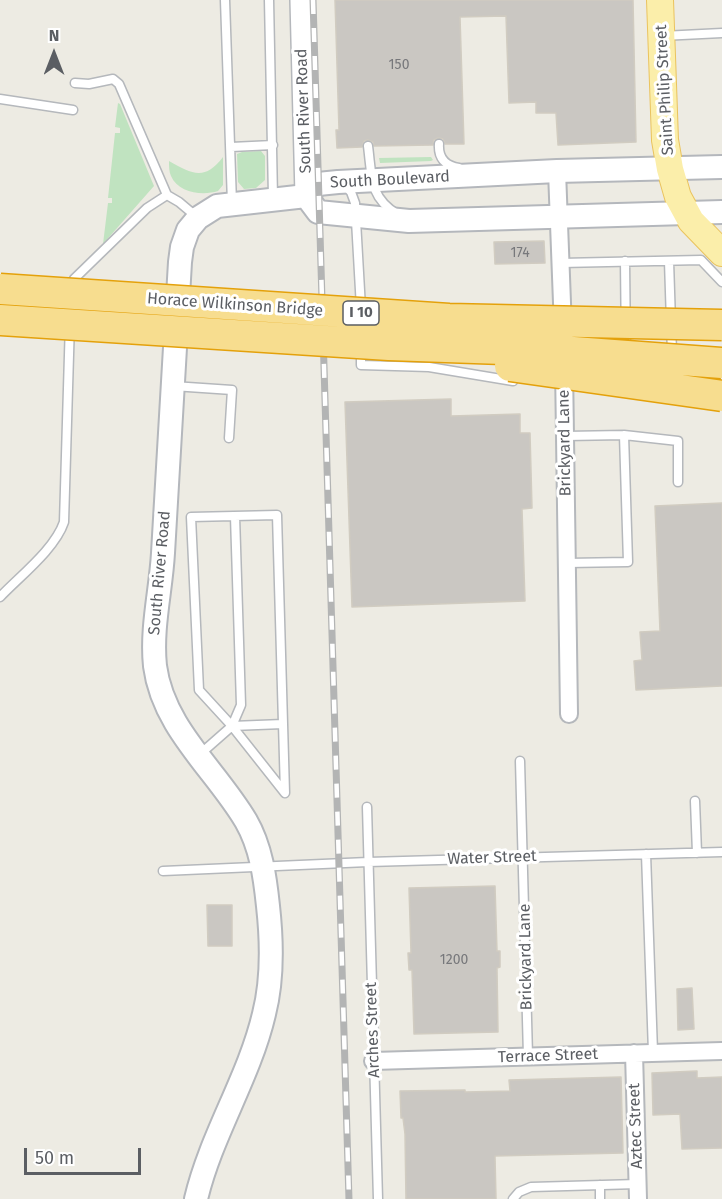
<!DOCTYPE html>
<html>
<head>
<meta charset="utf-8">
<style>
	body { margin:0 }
	#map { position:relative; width:722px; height:1199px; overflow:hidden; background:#edebe3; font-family:"Fira Sans",sans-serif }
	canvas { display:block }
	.north { position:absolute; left:24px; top:24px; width:60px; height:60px; -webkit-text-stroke:4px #fff; paint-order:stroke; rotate:0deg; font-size:16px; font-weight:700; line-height:24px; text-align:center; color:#5b5e63 }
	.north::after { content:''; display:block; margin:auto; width:21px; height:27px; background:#5b5e63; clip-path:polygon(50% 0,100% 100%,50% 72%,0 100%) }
	.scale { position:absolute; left:24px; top:1148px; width:117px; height:27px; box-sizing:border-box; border:3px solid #5b5e63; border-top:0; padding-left:8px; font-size:18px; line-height:21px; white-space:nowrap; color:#5b5e63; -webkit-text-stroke:4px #fff; paint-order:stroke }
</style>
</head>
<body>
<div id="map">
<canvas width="722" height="1199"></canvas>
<div class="north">N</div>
<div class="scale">50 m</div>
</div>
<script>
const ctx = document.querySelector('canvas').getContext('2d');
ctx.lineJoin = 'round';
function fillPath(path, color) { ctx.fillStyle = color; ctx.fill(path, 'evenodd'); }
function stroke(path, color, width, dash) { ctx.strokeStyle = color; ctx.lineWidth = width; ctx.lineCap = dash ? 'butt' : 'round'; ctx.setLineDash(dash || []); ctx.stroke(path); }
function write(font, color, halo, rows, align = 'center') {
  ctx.font = font + ' "Fira Sans",sans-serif'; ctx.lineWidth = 6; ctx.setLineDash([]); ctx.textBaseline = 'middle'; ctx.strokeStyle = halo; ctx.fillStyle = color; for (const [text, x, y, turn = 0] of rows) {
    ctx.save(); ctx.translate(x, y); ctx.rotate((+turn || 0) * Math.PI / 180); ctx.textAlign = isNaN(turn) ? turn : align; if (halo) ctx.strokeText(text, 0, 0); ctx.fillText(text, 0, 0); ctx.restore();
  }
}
fillPath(new Path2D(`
	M118,103L120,104L154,186L103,244L108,203H112V198H108L115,133H120V128L115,127Z
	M261,151L265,156V180L256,188L244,189L238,182L237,154L242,152Z
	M223,157V185L218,191C203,196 178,193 171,176C169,172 169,166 169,161C192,174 205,181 223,157Z
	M431,157L433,160L431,161L380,163L379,158Z`), '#c0e3c0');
const building = new Path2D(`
	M335,0H633L636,142L558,145L556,113H536V102L509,103L506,16L460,17L464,144H445L443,139L438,138L434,140L433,145L374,146L373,142L368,140L364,141L362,147L337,148L336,130H339Z
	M544,241L545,263L495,264L494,242Z
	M451,399V416L520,414V433H530L532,508L522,509L525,601L352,607L345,402Z
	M722,503V686L636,690L634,661L642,660L640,632L660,631L655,506Z
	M495,886L497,951H500V967L497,968L498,1032L414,1034L412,970H409L408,953H411L409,888Z
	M207,905H232V946H208Z
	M692,988L694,1029L678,1030L677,989Z
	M697,1071V1078L722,1077V1148L682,1149L680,1114L653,1115L652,1073Z
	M621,1077L623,1153L495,1156L496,1199H406L405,1134L403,1118H401L400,1091L465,1090V1092L510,1091L509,1080Z`);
fillPath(building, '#cac7c2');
stroke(building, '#d1ccc1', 1.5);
const service = new Path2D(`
	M225,0L232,203
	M269,0L273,197
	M662,36L722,33
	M75,83L89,84L113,79L119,84L167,195L179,202L198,218
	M0,99L73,110
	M439,144C438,158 445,166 459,168
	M368,146C372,176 369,197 397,214
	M231,147L273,145
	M344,184L351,192L355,203L361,308
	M625,261L626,351
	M669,261L672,353
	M561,263L701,260L722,282
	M361,348V365L429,367L513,381
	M173,386L232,390L229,438
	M624,435L678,441V482
	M566,436L624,435L628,562L567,563
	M0,597C20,576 55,549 64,522L71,288L74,279L147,208L167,195
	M232,726L241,705L235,516
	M199,755L232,726L285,793L277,515L191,517L199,690L232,726L283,724
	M520,761L528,1056
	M695,801L697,853
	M367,807L378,1199
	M646,854L653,1052
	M163,871L368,862L722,852
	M600,1185V1199
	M513,1199L519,1192L531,1187L638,1184`);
const minor = new Path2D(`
	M557,171L563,329
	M564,367L569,714
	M634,1053L638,1199
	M373,1061L722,1051`);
const tertiary = new Path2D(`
	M301,0L306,196`);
const secondary = new Path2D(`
	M306,196L318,212L409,221L722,212
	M306,196L318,184L338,182L557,171L722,167
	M196,1199C211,1135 249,1078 264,1014C273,979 272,942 268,906C265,877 261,847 246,821C216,770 163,728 155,666C151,628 161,590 163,553C169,456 175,359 180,262L182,247L188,230L198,218L217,206L306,196`);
const primary = new Path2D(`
	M660,0L665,140L670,169L678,197L691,221L722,253`);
stroke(service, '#b5b8bc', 11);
stroke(minor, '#b5b8bc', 20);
stroke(tertiary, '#b5b8bc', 24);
stroke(secondary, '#b4b7bc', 26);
stroke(primary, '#eac35e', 28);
stroke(service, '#fff', 8);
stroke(minor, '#fff', 16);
stroke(tertiary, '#fff', 21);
stroke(secondary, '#fff', 22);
stroke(primary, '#fbeeaa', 26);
const rail = new Path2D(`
	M313,0L349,1199`);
stroke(rail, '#b3b4b4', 7);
stroke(rail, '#fff', 4.5, [14]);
const motorwayBridge = new Path2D(`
	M0,289L449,319L722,325
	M0,320L389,345L560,351L722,363
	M510,366L722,396`);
stroke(motorwayBridge, '#e4a10b', 33, []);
stroke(motorwayBridge, '#f7dd8f', 30);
write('14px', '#77787b', null, [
	["150",399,65],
	["174",520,253],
	["1200",454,960]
]);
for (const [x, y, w] of [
	[361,313,36]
]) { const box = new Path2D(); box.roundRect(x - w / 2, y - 12, w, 24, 4.5); ctx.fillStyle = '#fff'; ctx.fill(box); stroke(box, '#5b5e63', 1.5); }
write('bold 15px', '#5b5e63', null, [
	["I 10",361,313]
]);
write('16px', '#5b5e63', '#fff', [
	["Saint Philip Street",665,90,-93],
	["South River Road",304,111,-92],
	["South Boulevard",390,180,-3],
	["Horace Wilkinson Bridge",235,305,4],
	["Brickyard Lane",565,443,-91],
	["South River Road",160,573,-85],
	["Water Street",492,858,-2],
	["Brickyard Lane",526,957,-91],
	["Arches Street",373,1030,-92],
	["Terrace Street",548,1056,-2],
	["Aztec Street",636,1126,-92]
]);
</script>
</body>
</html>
